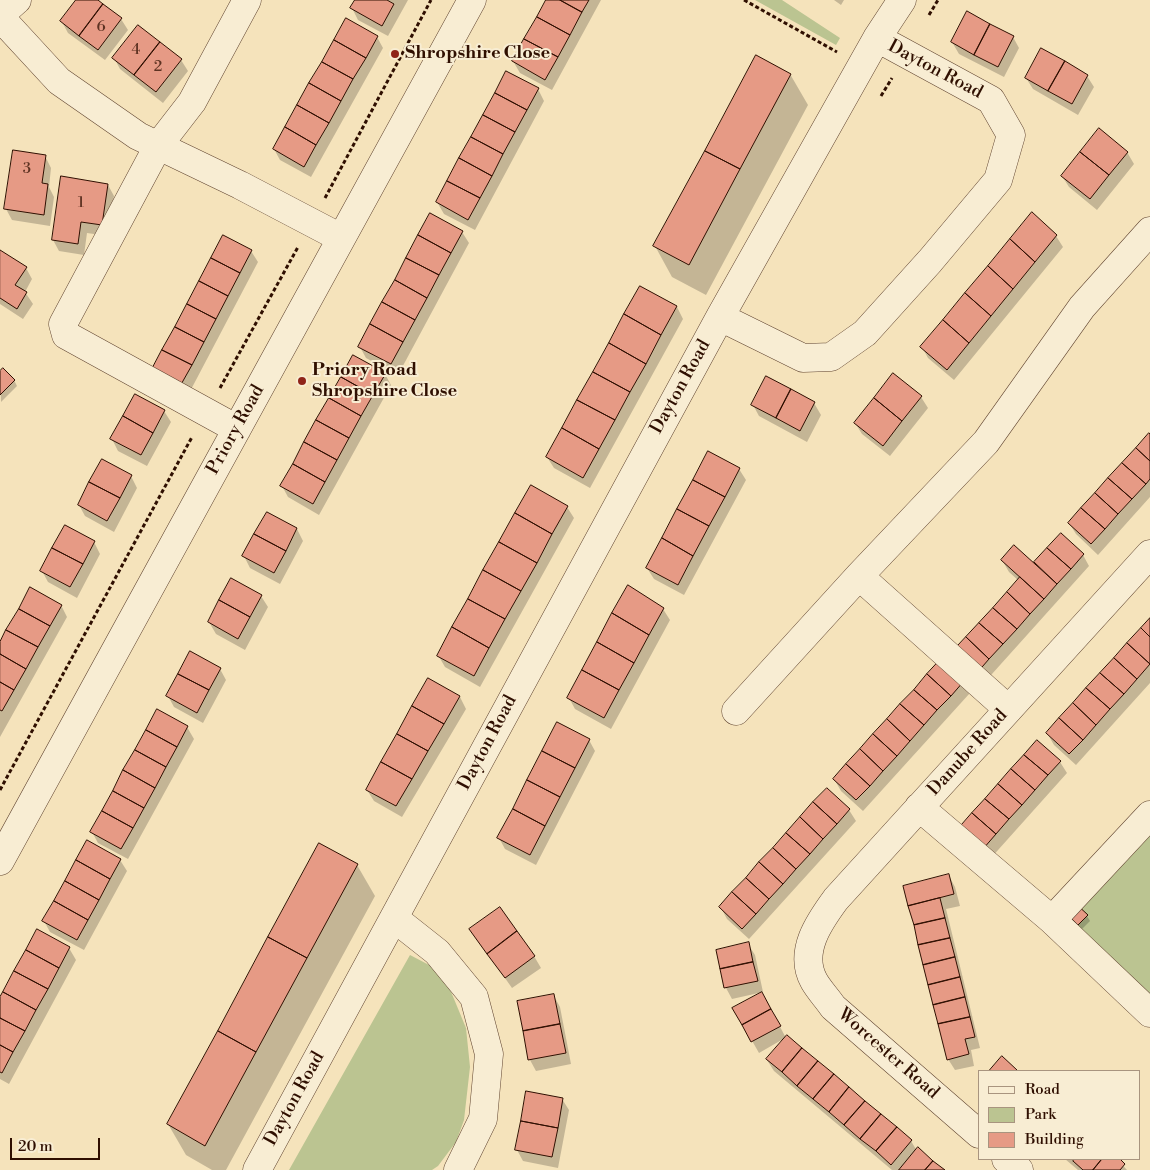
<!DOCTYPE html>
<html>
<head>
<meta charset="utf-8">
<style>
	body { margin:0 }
	#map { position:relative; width:1150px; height:1170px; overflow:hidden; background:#f5e3bb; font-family:"Libre Bodoni",serif }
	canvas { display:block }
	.legend { position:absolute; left:978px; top:1070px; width:162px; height:90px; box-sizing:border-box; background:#f8edd3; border:1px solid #a8947f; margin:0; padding:6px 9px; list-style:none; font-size:15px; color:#2f0f01 }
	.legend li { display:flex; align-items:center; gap:10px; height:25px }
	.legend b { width:25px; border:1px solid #a8947f }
	.scale { position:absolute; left:10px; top:1138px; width:90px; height:22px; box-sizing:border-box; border:2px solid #2f0f01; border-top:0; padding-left:6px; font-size:15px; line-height:18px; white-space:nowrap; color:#2f0f01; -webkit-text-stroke:4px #f8edd3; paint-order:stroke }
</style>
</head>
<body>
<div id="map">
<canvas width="1150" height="1170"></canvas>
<ul class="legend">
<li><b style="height:6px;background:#f8edd3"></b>Road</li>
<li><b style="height:14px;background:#bbc491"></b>Park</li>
<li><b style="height:14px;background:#e69a85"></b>Building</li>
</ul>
<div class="scale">20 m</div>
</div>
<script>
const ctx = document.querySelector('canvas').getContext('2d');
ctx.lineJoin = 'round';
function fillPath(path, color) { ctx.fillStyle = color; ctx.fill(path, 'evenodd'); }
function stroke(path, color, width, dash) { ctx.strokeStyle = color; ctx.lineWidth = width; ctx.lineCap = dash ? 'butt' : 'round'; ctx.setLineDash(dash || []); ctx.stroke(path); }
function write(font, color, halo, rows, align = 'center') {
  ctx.font = font + ' "Libre Bodoni",serif'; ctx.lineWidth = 4; ctx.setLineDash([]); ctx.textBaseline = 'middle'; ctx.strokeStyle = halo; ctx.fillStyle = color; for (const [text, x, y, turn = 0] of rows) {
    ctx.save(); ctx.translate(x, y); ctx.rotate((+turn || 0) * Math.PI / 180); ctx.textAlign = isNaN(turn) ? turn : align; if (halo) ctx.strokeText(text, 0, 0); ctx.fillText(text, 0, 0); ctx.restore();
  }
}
fillPath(new Path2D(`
	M755,0H782L840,38L836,45Z
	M1150,830V995L1069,919Z
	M410,955L431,966L447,982L466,1028L470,1067L464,1120L456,1142L438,1166L432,1170H289Z`), '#bbc491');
fillPath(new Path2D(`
	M78,0H96L121,19L128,30L105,60L68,33L62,22Z
	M356,0H408L388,36L358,20L352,8Z
	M547,0H601L552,90L520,73L513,61Z
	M834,0H844L841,5Z
	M377,37L383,48L311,177L280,160L274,149Z
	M1013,37L1019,48L1004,77L959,54L952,42Z
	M114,58L181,60L188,71L163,103L120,69Z
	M790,74L808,105L706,295L672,277L655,246Z
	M1087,76L1094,87L1078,115L1033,89L1026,78Z
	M538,89L544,101L475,230L444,214L437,202Z
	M1127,152L1134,164L1097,210L1069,187L1062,176Z
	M45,156L51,168L49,187L54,197L50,226L12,220L6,209Z
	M108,185L114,196L108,236L87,233L84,255L59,251L53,240Z
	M1032,214L1056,236L1063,247L954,380L928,358L922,347Z
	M462,232L469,243L398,375L366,358L360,347Z
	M251,251L258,262L186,399L158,384Z
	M0,252L26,268L32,279L25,292L33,304L23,319L0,304Z
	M640,288L677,307L683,319L590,488L554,468L547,457Z
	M0,373L14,380L17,386L1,402Z
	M385,374L391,385L319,515L288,497L282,486Z
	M893,375L921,397L928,408L890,456L862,434L855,423Z
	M767,378L814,403L821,415L807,442L759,416L753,405Z
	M164,411L171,422L147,466L118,451L112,439Z
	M1150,434V497L1098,555L1076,534L1069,523Z
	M739,469L746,480L684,595L654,579L647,568Z
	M131,476L137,488L114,532L85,516L79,505Z
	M567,507L574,518L480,687L445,667L438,655Z
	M267,513L297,529L303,541L280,584L250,568L244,556Z
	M1061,534L1083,555L1089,566L983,684L960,664L1019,581L1009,572L1002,560L1034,564Z
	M94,542L100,554L77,598L48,582L42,571Z
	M261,596L268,607L245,650L216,634L209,622Z
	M61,605L67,617L0,737V644Z
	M663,609L670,620L611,729L575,709L569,698Z
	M1150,620V683L1076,765L1054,745L1047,733Z
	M220,669L226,680L203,723L174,707L168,696Z
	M428,680L460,697L466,709L402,817L374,801L367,790Z
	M963,681L970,693L863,811L841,791L834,779Z
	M187,727L194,739L128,859L98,843L92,832Z
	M589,740L595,751L536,865L505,849L499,838Z
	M1060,762L1067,773L990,859L967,839Z
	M849,810L856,821L749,939L727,919L721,908Z
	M87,842L120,860L127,871L84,950L50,932L44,921Z
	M357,865L375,896L226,1170H212L186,1155L168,1124Z
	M949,876L955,887L960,906L946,909L980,1048L971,1050L974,1066L955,1070L948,1059L905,887Z
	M1087,916L1090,921L1082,929L1070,918Z
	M37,931L69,948L76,960L9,1084L0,1079V1000Z
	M478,940L534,956L541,968L512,988Z
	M748,944L755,955L763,992L732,999L726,988Z
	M762,993L786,1038L787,1037L911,1141L917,1151L943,1170H892L774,1071L767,1060L785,1038L759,1053L734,1009Z
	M554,996L560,1007L571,1064L536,1071L530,1060L518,1002Z
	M562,1099L569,1110L558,1168L523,1161L517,1150Z
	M1065,1159H1117L1127,1170H1078Z`), '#0003');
const building = new Path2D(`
	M76,0H98L103,4L79,36L60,21Z
	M355,0H387L394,4L382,26L350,8Z
	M546,0H560L582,12L570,35L537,17Z
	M560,0H589L582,12Z
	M103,4L122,18L98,50L79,36Z
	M967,11L990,24L974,55L951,42Z
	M537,17L570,35L558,57L524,39Z
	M346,18L378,36L366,58L334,40Z
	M990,24L1014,36L998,67L974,55Z
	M138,25L160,42L134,75L112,58Z
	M524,39L558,57L545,80L512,61Z
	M334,40L366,58L353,79L322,62Z
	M160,42L182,59L156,92L134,75Z
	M1041,48L1065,61L1048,91L1025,78Z
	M756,55L791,74L740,169L705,151Z
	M1065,61L1088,75L1072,104L1048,91Z
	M322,62L353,79L341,101L309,83Z
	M506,71L539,88L527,110L495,93Z
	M309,83L341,101L329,123L297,105Z
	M495,93L527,110L515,132L483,115Z
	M297,105L329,123L316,145L285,127Z
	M483,115L515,132L503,154L471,137Z
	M285,127L316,145L304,167L273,149Z
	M1099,128L1128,152L1109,175L1080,152Z
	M471,137L503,154L492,176L459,158Z
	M13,150L46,155L42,183L48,184L44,215L4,209Z
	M705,151L740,169L689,265L653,246Z
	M1080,152L1109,175L1090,199L1061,176Z
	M459,158L492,176L480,198L447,181Z
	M61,176L108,184L102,225L81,222L78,244L52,240Z
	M447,181L480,198L468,220L436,202Z
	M1032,212L1057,235L1035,262L1010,239Z
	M430,213L463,231L451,253L418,235Z
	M223,235L252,250L240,273L211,258Z
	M418,235L451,253L439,275L406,258Z
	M1010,239L1035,262L1013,289L988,266Z
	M0,250L27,267L15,285L27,292L17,309L0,298Z
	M211,258L240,273L228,296L199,281Z
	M406,258L439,275L427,298L395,280Z
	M988,266L1013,289L991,316L965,293Z
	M395,280L427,298L415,320L382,302Z
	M199,281L228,296L216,319L187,304Z
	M640,286L677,306L661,335L624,314Z
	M965,293L991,316L969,343L943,320Z
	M382,302L415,320L403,342L370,324Z
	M187,304L216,319L204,342L175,327Z
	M624,314L661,335L646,364L609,343Z
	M943,320L969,343L947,370L920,347Z
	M370,324L403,342L391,364L358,347Z
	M175,327L204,342L192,365L162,350Z
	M609,343L646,364L630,392L593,372Z
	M162,350L192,365L179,388L150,373Z
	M353,355L386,373L373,395L341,377Z
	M3,368L15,380L0,395V371Z
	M593,372L630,392L615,420L577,400Z
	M893,373L922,396L902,421L874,398Z
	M766,376L791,389L776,418L751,405Z
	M341,377L373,395L361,416L329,398Z
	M791,389L815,402L800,431L776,418Z
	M135,394L165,410L153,433L123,416Z
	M329,398L361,416L349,438L316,420Z
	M874,398L902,421L883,446L854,423Z
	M577,400L615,420L599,449L562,428Z
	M123,416L153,433L141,455L110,439Z
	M316,420L349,438L337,460L304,442Z
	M562,428L599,449L583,478L546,457Z
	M1149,433L1150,434V461L1136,448Z
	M304,442L337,460L325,482L293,464Z
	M1136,448L1150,461V479L1146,484L1122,463Z
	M708,451L740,468L725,497L693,480Z
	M102,459L132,475L120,498L89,482Z
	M1122,463L1146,484L1132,499L1108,478Z
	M293,464L325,482L313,504L280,486Z
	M1108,478L1132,499L1118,514L1095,493Z
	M693,480L725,497L709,526L677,509Z
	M89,482L120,498L107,521L78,505Z
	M531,485L568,506L552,534L515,513Z
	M1095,493L1118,514L1105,529L1081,508Z
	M1081,508L1105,529L1091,544L1068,523Z
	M677,509L709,526L693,556L662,538Z
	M267,512L297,528L286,551L254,534Z
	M515,513L552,534L537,563L499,542Z
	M65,525L95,541L83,564L52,548Z
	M1061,533L1084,554L1071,569L1047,548Z
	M254,534L286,551L274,573L242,556Z
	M662,538L693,556L678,585L646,568Z
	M499,542L537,563L521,591L483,570Z
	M1014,545L1057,584L1044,599L1001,560Z
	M52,548L83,564L70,587L40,571Z
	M1047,548L1071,569L1057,584L1034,562Z
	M483,570L521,591L505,619L468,599Z
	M1020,577L1044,599L1030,614L1007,592Z
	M231,578L262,595L250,617L219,600Z
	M628,585L664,608L649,635L612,613Z
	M30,587L62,605L50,626L19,609Z
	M1007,592L1030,614L1017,629L993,608Z
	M468,599L505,619L489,648L452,627Z
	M219,600L250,617L238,639L208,622Z
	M993,608L1017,629L1003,644L979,623Z
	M19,609L50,626L38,647L6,630Z
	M612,613L649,635L634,663L597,642Z
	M1150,618V637L1141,628Z
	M979,623L1003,644L989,659L966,637Z
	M452,627L489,648L474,676L437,656Z
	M1141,628L1150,637V664L1127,643Z
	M6,630L38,647L26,669L0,654V642Z
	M966,637L989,659L976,674L952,652Z
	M597,642L634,663L619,690L582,670Z
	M1127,643L1150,664L1137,679L1114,658Z
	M190,651L221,668L209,690L178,674Z
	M0,654L26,669L14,690L0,682Z
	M1114,658L1137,679L1124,694L1100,673Z
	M941,659L964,681L951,696L927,674Z
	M582,670L619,690L604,718L567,698Z
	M1100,673L1124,694L1110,709L1086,688Z
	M178,674L209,690L197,713L166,696Z
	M927,674L951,696L937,710L914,690Z
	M428,678L460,696L444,724L412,706Z
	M0,682L14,690L2,711L0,710Z
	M1086,688L1110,709L1096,725L1073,703Z
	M914,690L937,710L924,725L900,704Z
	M1073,703L1096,725L1083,740L1059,718Z
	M900,704L924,725L910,741L887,719Z
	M412,706L444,724L428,751L397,734Z
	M157,709L188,726L177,747L146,730Z
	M1059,718L1083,740L1069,754L1046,733Z
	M887,719L910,741L897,756L873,734Z
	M557,722L590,739L575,768L542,751Z
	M146,730L177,747L166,767L135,750Z
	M397,734L428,751L412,779L381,762Z
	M873,734L897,756L883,771L860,749Z
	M1037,740L1061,761L1048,775L1024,755Z
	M860,749L883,771L870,786L846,764Z
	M135,750L166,767L155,788L123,770Z
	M542,751L575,768L560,797L527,780Z
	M1024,755L1048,775L1035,790L1011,769Z
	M381,762L412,779L396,806L366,790Z
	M846,764L870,786L856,800L833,779Z
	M1011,769L1035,790L1022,805L998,784Z
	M123,770L155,788L144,808L113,791Z
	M527,780L560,797L545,826L513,809Z
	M998,784L1022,805L1009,819L985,799Z
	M827,788L850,809L837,824L813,802Z
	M113,791L144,808L133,828L102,811Z
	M985,799L1009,819L996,834L972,813Z
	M813,802L837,824L823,839L800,817Z
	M513,809L545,826L530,855L497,838Z
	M102,811L133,828L121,849L90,832Z
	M972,813L996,834L983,849L959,828Z
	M800,817L823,839L810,854L786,833Z
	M786,833L810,854L796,869L773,848Z
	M87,840L121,859L110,879L76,860Z
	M319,843L358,864L307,958L268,937Z
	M773,848L796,869L783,884L759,862Z
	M76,860L110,879L99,900L65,881Z
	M759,862L783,884L769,899L746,878Z
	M949,874L954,894L908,906L903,886Z
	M746,878L769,899L756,914L732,892Z
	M65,881L99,900L88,920L54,901Z
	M732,892L756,914L742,929L719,907Z
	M940,898L945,918L914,925L908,906Z
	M54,901L88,920L77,940L42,921Z
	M1075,903L1088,915L1078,925L1065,912Z
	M500,907L517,931L487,954L469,929Z
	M945,918L950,938L918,945L914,925Z
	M37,929L70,947L59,968L26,950Z
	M517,931L535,956L505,978L487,954Z
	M268,937L307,958L256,1052L218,1031Z
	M950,938L955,957L923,965L918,945Z
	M749,942L753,962L720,969L716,950Z
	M26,950L59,968L48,989L14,971Z
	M955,957L960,977L928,985L923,965Z
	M753,962L758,981L724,988L720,969Z
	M14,971L48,989L36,1010L3,992Z
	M960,977L965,997L933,1005L928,985Z
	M3,992L36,1010L25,1031L0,1018V997Z
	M762,992L771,1009L742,1025L732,1008Z
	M554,994L560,1024L523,1031L517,1001Z
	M965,997L970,1017L938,1024L933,1005Z
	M771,1009L781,1026L751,1042L742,1025Z
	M970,1017L975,1037L965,1039L969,1054L947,1060L938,1024Z
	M0,1018L25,1031L13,1052L0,1045Z
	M560,1024L566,1053L528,1060L523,1031Z
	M218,1031L256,1052L205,1146L167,1124Z
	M787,1035L802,1048L782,1072L766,1059Z
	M0,1045L13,1052L2,1073L0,1072Z
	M802,1048L818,1061L797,1086L782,1072Z
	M1002,1056L1017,1070L1016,1071H989Z
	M818,1061L834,1074L813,1099L797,1086Z
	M834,1074L849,1087L829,1112L813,1099Z
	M849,1087L865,1101L844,1125L829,1112Z
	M526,1091L563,1098L558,1128L521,1121Z
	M865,1101L881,1114L860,1139L844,1125Z
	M881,1114L897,1127L876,1151L860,1139Z
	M521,1121L558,1128L552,1157L515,1150Z
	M897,1127L912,1140L891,1165L876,1151Z
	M918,1147L933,1161L925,1170H899Z
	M1075,1159H1102L1093,1170H1083L1073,1161Z
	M1102,1159H1120L1125,1164L1120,1170H1093Z
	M933,1161L945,1170H925Z`);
fillPath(building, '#e69a85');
stroke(building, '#2f0f01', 1);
const minor = new Path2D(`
	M0,15L17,0
	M0,17L59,81L138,136L240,185L341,238
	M720,317L803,358L831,357L865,333L930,261L998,180L1011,135L991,100L877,38
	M237,429L66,335L63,324L158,146L192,102L247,0
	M859,576L1008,709
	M736,711L859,576L986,442L1082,307L1150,231
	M919,807L1052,920L1150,1013
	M0,861L472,0
	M394,918L437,952L474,997L489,1054L483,1119L458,1170
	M1052,920L1150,815
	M979,1134L833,1007C827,998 819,990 814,981C798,952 819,922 836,899L1150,554
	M1006,1159L1019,1170
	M257,1170L720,317L877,38L902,0`);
stroke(minor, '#604430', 29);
stroke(new Path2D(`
	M744,0L837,52
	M929,15L938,0
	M881,96L892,78
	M325,198L431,0
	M220,388L298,247
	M0,790L192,437`), '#2f0f01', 3, [4, 2.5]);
stroke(minor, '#f8edd3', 28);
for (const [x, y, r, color] of [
	[395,54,5,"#8f2418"],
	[302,381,5,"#8f2418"]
]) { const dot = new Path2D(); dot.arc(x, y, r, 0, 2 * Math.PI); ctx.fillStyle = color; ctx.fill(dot); stroke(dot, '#f8edd3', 2); }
write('15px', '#5d3222', null, [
	["6",101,27],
	["4",136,50],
	["2",158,67],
	["3",27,169],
	["1",81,203]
]);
write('bold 18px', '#2f0f01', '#f8edd3', [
	["Shropshire Close",405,54],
	["Priory Road",312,371],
	["Shropshire Close",312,392]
], 'left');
write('18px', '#2f0f01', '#f8edd3', [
	["Dayton Road",935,70,28],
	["Dayton Road",681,387,-61],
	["Priory Road",236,430,-61],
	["Dayton Road",488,743,-62],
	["Danube Road",968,753,-48],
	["Worcester Road",888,1054,41],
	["Dayton Road",295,1099,-61]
]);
</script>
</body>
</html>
